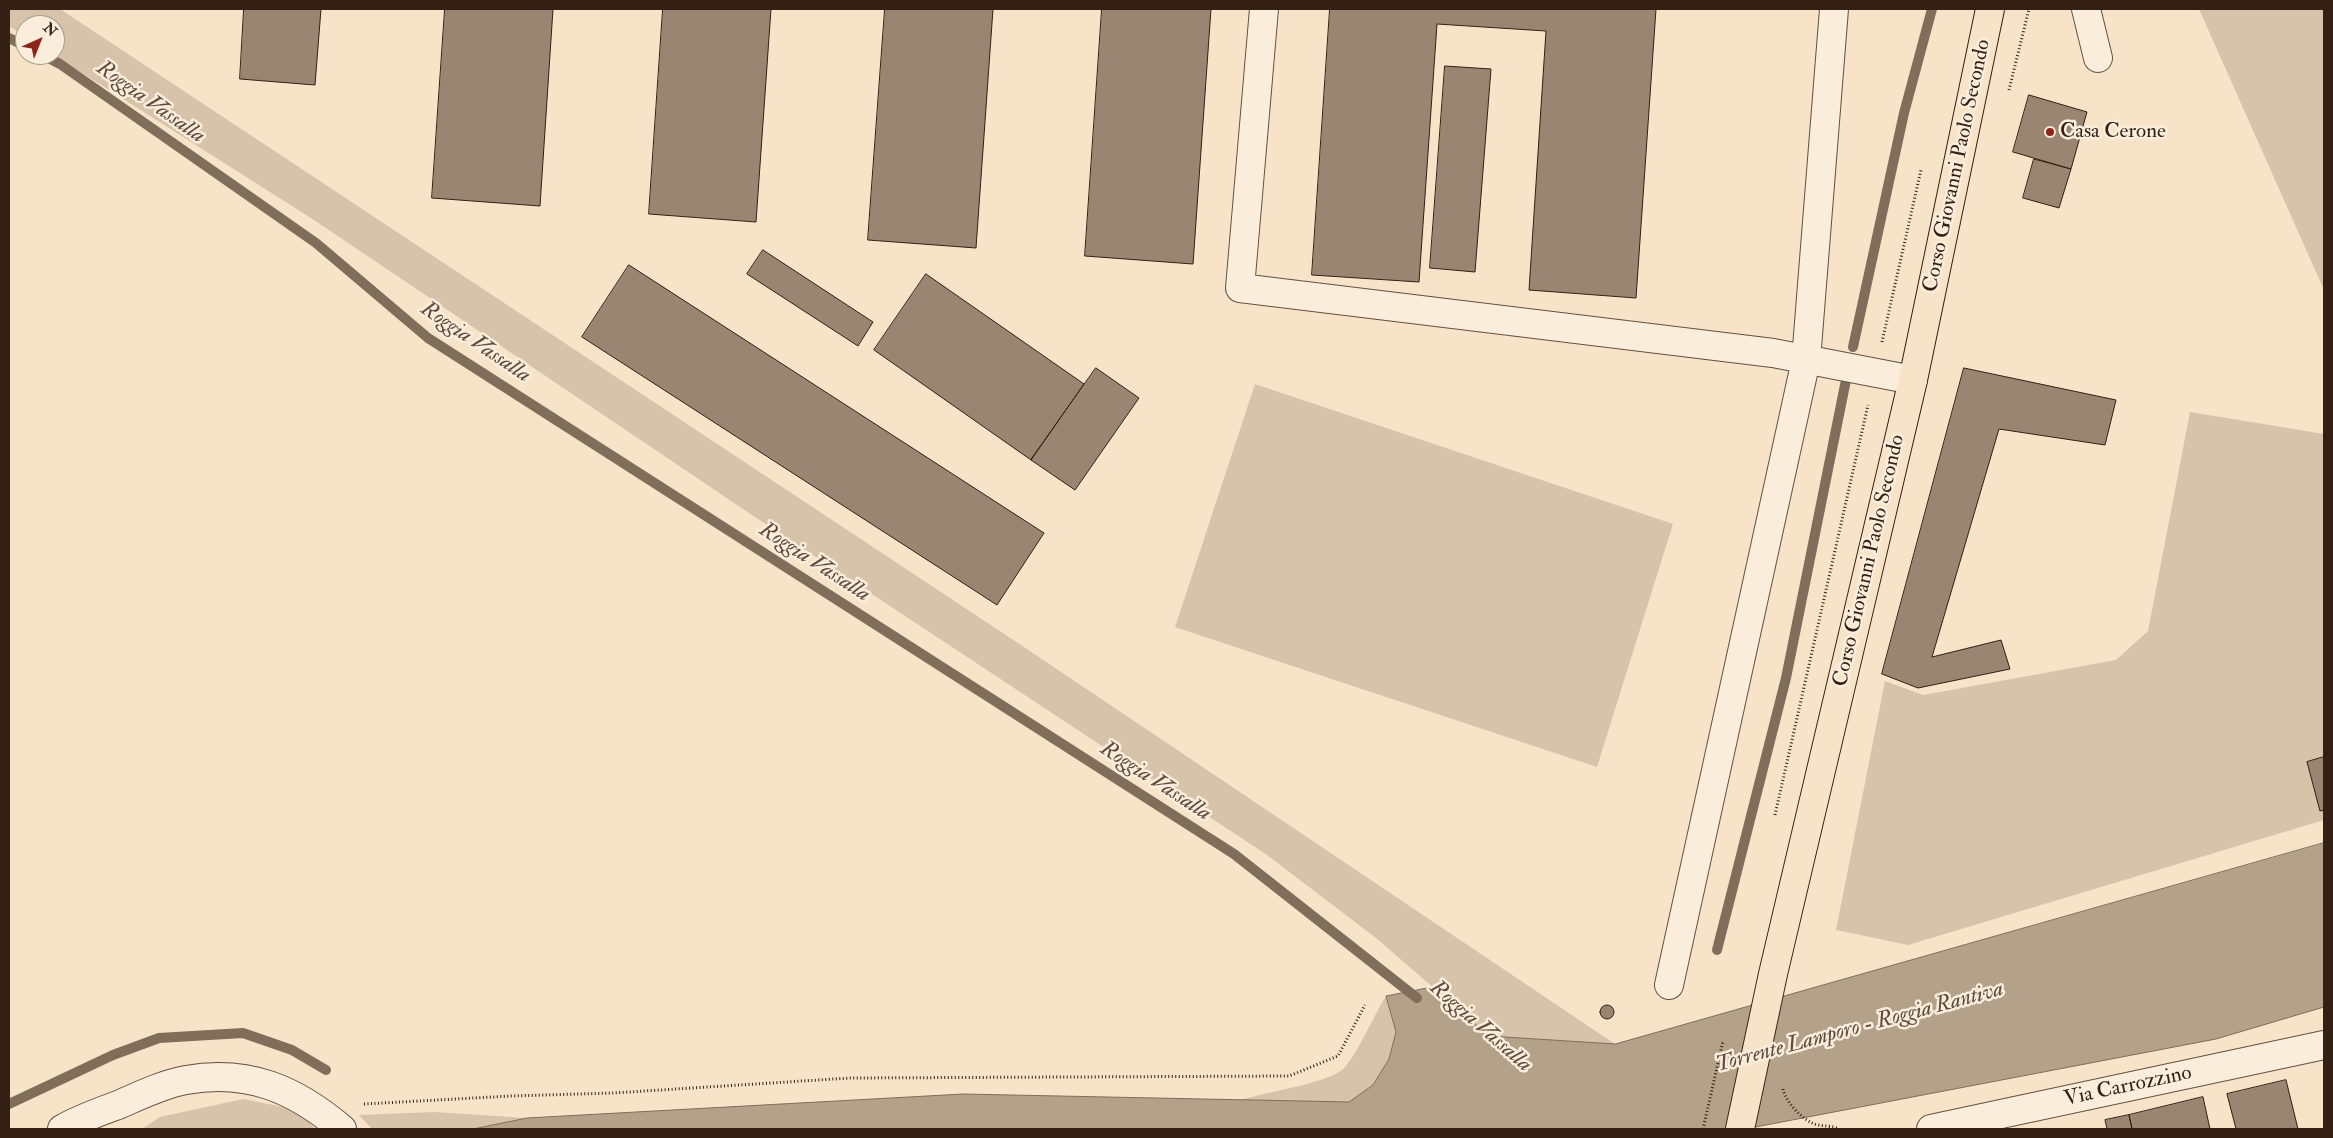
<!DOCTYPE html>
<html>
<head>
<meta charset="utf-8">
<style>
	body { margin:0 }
	#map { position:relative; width:2333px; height:1138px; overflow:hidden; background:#f7e4c8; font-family:"IM FELL Double Pica",serif }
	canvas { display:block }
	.frame { position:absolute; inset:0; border:10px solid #331f13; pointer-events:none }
	.north { position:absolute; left:15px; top:15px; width:50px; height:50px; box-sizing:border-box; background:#faeddb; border:1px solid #aa9b8b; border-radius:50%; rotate:44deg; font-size:14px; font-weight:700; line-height:20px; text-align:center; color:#331f13 }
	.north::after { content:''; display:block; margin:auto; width:18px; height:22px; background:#8f2418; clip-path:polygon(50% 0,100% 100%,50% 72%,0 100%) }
</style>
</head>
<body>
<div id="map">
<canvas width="2333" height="1138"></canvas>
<div class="frame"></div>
<div class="north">N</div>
</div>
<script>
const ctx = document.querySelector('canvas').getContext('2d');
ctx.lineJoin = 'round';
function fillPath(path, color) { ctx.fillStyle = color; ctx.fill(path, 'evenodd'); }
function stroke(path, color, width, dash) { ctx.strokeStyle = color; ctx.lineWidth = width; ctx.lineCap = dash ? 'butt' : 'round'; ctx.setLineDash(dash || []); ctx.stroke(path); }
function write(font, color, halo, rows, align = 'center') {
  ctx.font = font + ' "IM FELL Double Pica",serif'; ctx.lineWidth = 5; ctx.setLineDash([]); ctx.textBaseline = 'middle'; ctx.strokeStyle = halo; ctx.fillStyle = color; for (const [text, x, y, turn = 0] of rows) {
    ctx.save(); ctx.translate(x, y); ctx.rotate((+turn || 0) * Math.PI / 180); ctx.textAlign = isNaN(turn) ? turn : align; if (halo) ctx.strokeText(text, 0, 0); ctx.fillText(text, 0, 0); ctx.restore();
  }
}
fillPath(new Path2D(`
	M9,9H60L1021,645L1615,1044L1489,1036L1376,938L1267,855L740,507L314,220L54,55L55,25H25V36L9,26Z
	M2199,9H2324V290Z
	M1255,384L1673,524L1597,767L1175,627Z
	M2190,412L2324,434V820L1908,945L1836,930L1885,681L1923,695L2116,660L2148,631Z
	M1386,996L1396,1032L1389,1059L1373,1085L1349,1102L1241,1100C1264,1092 1334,1083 1346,1066C1360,1048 1373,1017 1386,996Z
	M243,1099L294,1109L316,1129H142L160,1117Z
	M434,1112L527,1118L473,1129H372L359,1115Z`), '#d6c3a9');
const water = new Path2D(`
	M2324,843V1007L2216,1039L1745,1129H473L527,1118L963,1094L1349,1102L1373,1085L1389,1059L1396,1032L1386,996L1432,987L1489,1036L1615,1044Z`);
fillPath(water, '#b4a18a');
stroke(water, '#806d5a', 1);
stroke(new Path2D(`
	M9,38L25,46
	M43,55L60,64L316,243L428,338L1234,854L1417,998
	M1853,347L1904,113L1932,9
	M1717,950L1786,678L1846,380
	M9,1104L113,1055L159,1038L243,1033L292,1050L326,1070`), '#806d5a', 10);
const building = new Path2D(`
	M244,9H321L315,85L240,79Z
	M445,9H553L540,206L432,198Z
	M663,9H771L756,222L649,214Z
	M885,9H993L976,248L868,240Z
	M1102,9H1211L1193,264L1085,256Z
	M1330,9H1656L1636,298L1529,290L1546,31L1437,24L1419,282L1312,275Z
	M1445,66L1491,69L1475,272L1430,268Z
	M2029,95L2087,112L2071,169L2013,152Z
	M2034,159L2071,169L2059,208L2023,198Z
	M763,250L873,322L858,346L747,274Z
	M629,265L1044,533L997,605L582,337Z
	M926,274L1084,384L1031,460L874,350Z
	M1096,368L1139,398L1075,490L1031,460Z
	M1964,368L2116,400L2105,445L1999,429L1932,657L2001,640L2010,669L1918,688L1882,674Z
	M2324,757V810L2320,811L2307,762Z
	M1600 1012a7 7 0 1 1 14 0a7 7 0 1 1-14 0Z
	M2286,1080L2298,1129H2236L2227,1094Z
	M2203,1097L2210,1129H2132L2129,1115Z
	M2129,1115L2132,1129H2105H2107L2105,1120Z`);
fillPath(building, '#998571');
stroke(building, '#331f13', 1);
const minor = new Path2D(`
	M1264,9L1240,288L1773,353L1913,380
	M2086,9L2098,58
	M1669,985L1806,360L1834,9
	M62,1129C79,1119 99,1112 118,1105C139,1096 163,1084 186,1080C248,1069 295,1089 342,1129
	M1931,1129L2324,1045`);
const major = new Path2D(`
	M1740,1129L1773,974L1913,380L1990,9`);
stroke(minor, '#645040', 30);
stroke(major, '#331f13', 30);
stroke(new Path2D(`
	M2009,90L2029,9
	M1882,342L1921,170
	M1775,815L1868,405
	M1783,1089C1786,1102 1800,1117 1812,1123C1820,1127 1832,1125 1839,1129
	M364,1104L511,1096L613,1093L850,1078L1289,1076L1338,1056L1365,1005
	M1703,1129L1723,1041`), '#331f13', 3, [1, 2.5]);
stroke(minor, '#faeddb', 28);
stroke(major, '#f7e4c8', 28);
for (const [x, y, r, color] of [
	[2050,132,5,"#8f2418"]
]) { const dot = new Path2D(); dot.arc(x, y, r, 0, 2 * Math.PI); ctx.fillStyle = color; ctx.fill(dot); stroke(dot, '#faeddb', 2); }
write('21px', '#331f13', '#faeddb', [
	["Casa Cerone",2060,132]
], 'left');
write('21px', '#331f13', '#faeddb', [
	["Corso Giovanni Paolo Secondo",1958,166,-78],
	["Corso Giovanni Paolo Secondo",1870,561,-77],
	["Via Carrozzino",2128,1087,-12]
]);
write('italic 22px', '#604c3d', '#faeddb', [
	["Roggia Vassalla",150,103,35],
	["Roggia Vassalla",475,343,34],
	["Roggia Vassalla",814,563,33],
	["Roggia Vassalla",1155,782,33],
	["Roggia Vassalla",1480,1027,41],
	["Torrente Lamporo - Roggia Rantiva",1860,1028,-15]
]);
</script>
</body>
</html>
